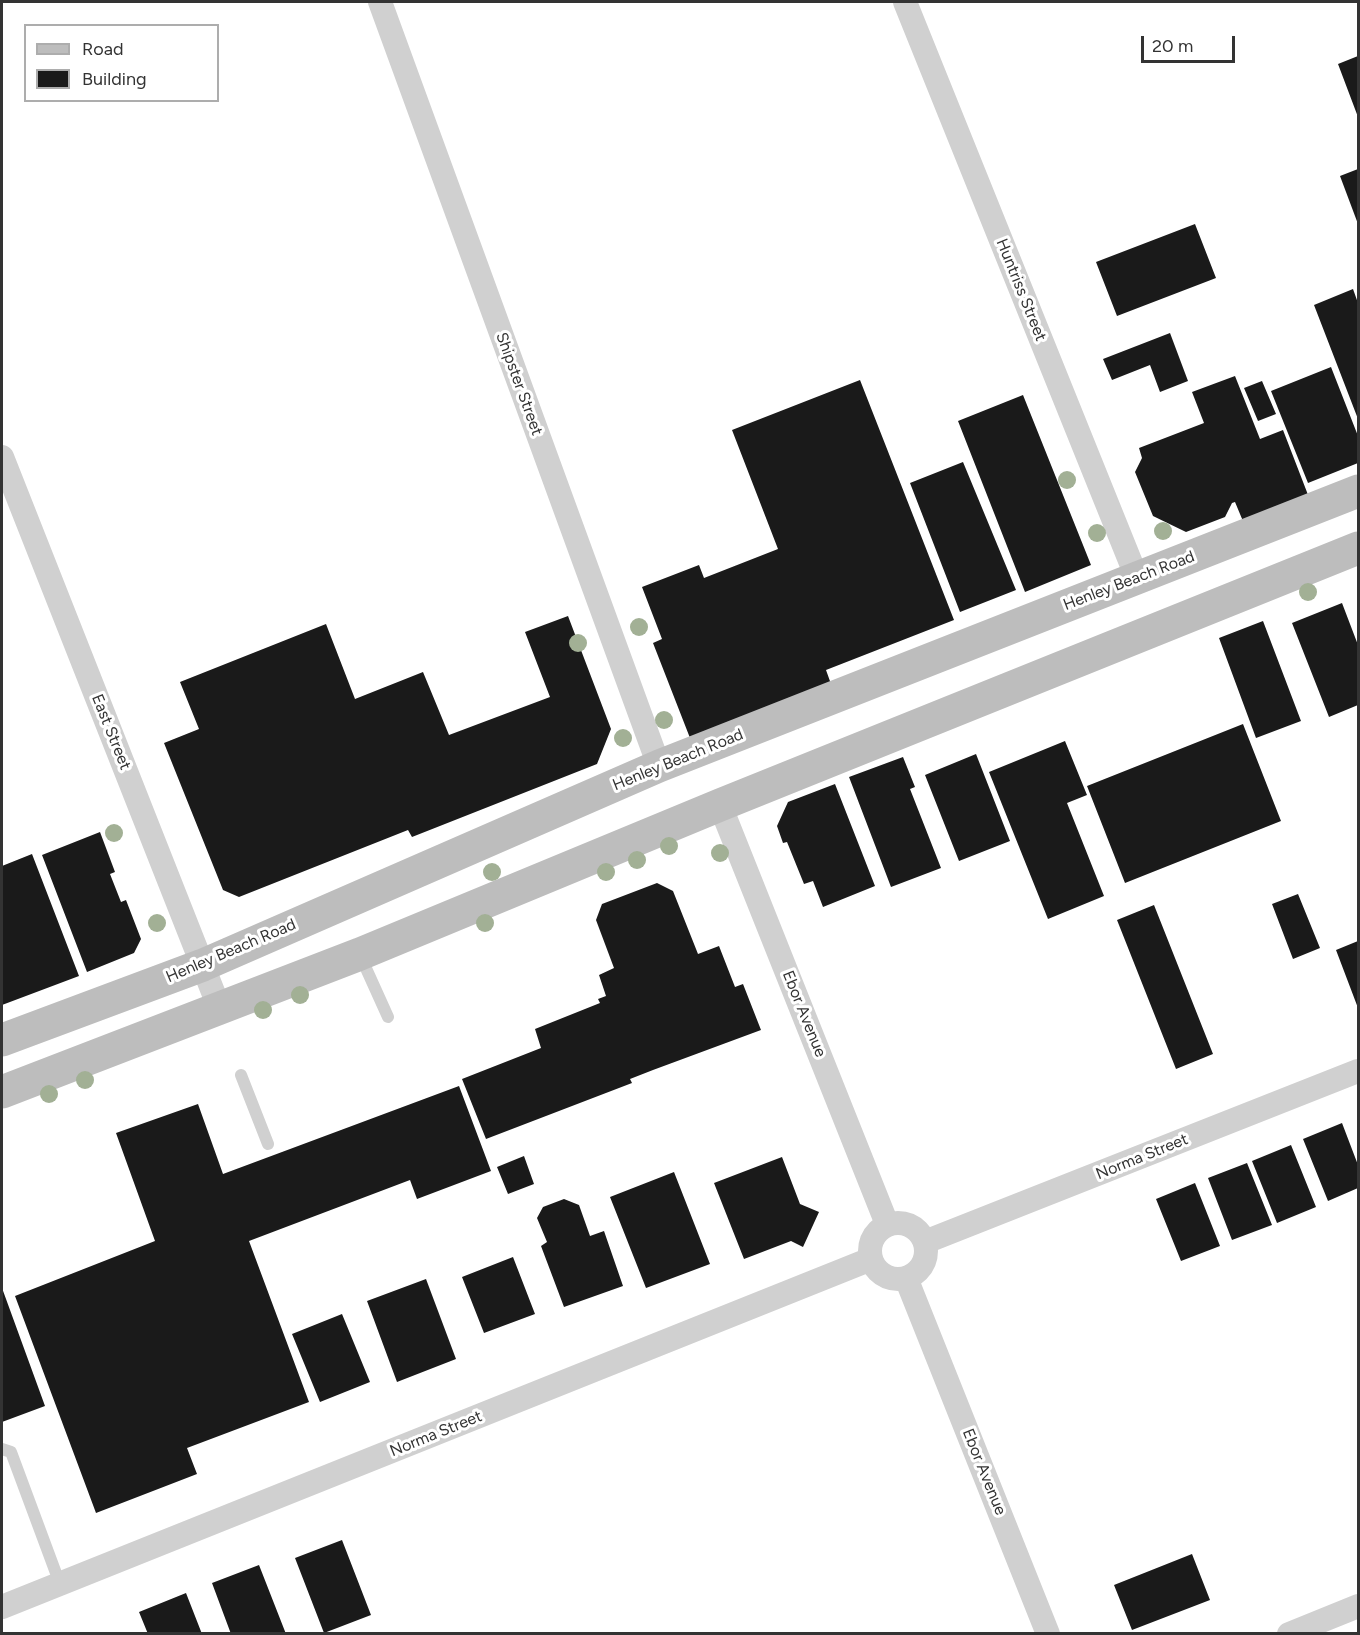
<!DOCTYPE html>
<html>
<head>
<meta charset="utf-8">
<style>
	body { margin:0 }
	#map { position:relative; width:1360px; height:1635px; overflow:hidden; background:#fff; font-family:Figtree,sans-serif }
	canvas { display:block }
	.frame { position:absolute; inset:0; border:3px solid #333; pointer-events:none }
	.legend { position:absolute; left:24px; top:24px; width:195px; height:78px; box-sizing:border-box; background:#fff; border:2px solid #adadad; margin:0; padding:8px 10px; list-style:none; font-size:18px; color:#333 }
	.legend li { display:flex; align-items:center; gap:12px; height:30px }
	.legend b { width:30px; border:2px solid #adadad }
	.scale { position:absolute; left:1141px; top:36px; width:94px; height:27px; box-sizing:border-box; border:3px solid #333; border-top:0; padding-left:8px; font-size:18px; line-height:21px; white-space:nowrap; color:#333; -webkit-text-stroke:4px #fff; paint-order:stroke }
</style>
</head>
<body>
<div id="map">
<canvas width="1360" height="1635"></canvas>
<div class="frame"></div>
<ul class="legend">
<li><b style="height:8px;background:#bdbdbd"></b>Road</li>
<li><b style="height:16px;background:#1a1a1a"></b>Building</li>
</ul>
<div class="scale">20 m</div>
</div>
<script>
const ctx = document.querySelector('canvas').getContext('2d');
ctx.lineJoin = 'round';
function fillPath(path, color) { ctx.fillStyle = color; ctx.fill(path, 'evenodd'); }
function stroke(path, color, width, dash) { ctx.strokeStyle = color; ctx.lineWidth = width; ctx.lineCap = dash ? 'butt' : 'round'; ctx.setLineDash(dash || []); ctx.stroke(path); }
function write(font, color, halo, rows, align = 'center') {
  ctx.font = font + ' Figtree,sans-serif'; ctx.lineWidth = 6; ctx.setLineDash([]); ctx.textBaseline = 'middle'; ctx.strokeStyle = halo; ctx.fillStyle = color; for (const [text, x, y, turn = 0] of rows) {
    ctx.save(); ctx.translate(x, y); ctx.rotate((+turn || 0) * Math.PI / 180); ctx.textAlign = isNaN(turn) ? turn : align; if (halo) ctx.strokeText(text, 0, 0); ctx.fillText(text, 0, 0); ctx.restore();
  }
}
fillPath(new Path2D(`
	M1358,56V117L1338,64Z
	M1358,169V224L1340,176Z
	M1195,224L1216,278L1117,316L1096,262Z
	M1353,289L1358,303V419L1314,305Z
	M1170,333L1188,381L1160,392L1150,365L1112,380L1103,359Z
	M1331,367L1358,436V463L1308,483L1271,391Z
	M1235,376L1260,439L1283,430L1310,500L1245,526L1235,502L1232,503L1225,517L1186,532L1153,516L1135,472L1142,458L1139,448L1204,423L1192,392Z
	M860,380L954,620L826,670L831,684L690,738L653,643L662,639L642,587L699,565L704,578L778,549L732,430Z
	M1262,381L1276,414L1258,421L1244,388Z
	M1023,395L1091,565L1025,592L958,421Z
	M963,462L1016,590L960,612L910,483Z
	M1342,603L1358,645V705L1329,717L1292,623Z
	M568,616L611,729L597,764L412,837L408,830L239,897L223,890L164,743L199,729L180,682L326,624L355,699L423,672L449,735L550,697L525,632Z
	M1263,621L1301,721L1256,738L1219,638Z
	M1243,724L1281,821L1125,883L1087,786Z
	M1065,741L1087,795L1067,803L1104,896L1048,919L989,772Z
	M976,754L1010,841L959,861L925,775Z
	M903,757L915,787L910,789L941,868L891,887L849,777Z
	M835,784L875,886L823,907L813,881L804,884L787,842L783,843L777,826L788,802Z
	M100,832L115,872L110,874L121,902L126,900L141,939L134,953L87,972L42,855Z
	M32,854L79,976L2,1005V866Z
	M657,883L673,891L698,954L719,946L735,987L743,984L761,1030L653,1070L630,1079L632,1083L486,1139L462,1079L541,1048L535,1029L600,1003L598,999L606,996L599,975L614,968L596,920L602,904Z
	M1298,894L1320,948L1293,959L1272,904Z
	M1154,905L1213,1054L1176,1069L1117,920Z
	M1358,941V1008L1336,950Z
	M459,1086L491,1171L417,1199L410,1180L249,1241L309,1402L187,1448L197,1474L96,1513L15,1296L155,1241L116,1133L198,1104L223,1174Z
	M1342,1123L1358,1165V1188L1328,1201L1303,1139Z
	M1291,1145L1316,1207L1277,1223L1252,1161Z
	M524,1156L534,1184L508,1194L497,1167Z
	M782,1157L800,1204L819,1212L803,1247L791,1241L744,1259L714,1183Z
	M1247,1163L1272,1225L1232,1240L1208,1178Z
	M674,1172L710,1264L646,1288L610,1197Z
	M1195,1183L1220,1246L1181,1261L1156,1199Z
	M564,1199L579,1205L590,1236L604,1231L623,1286L564,1307L541,1246L547,1242L537,1218L543,1207Z
	M513,1257L535,1314L484,1333L462,1277Z
	M426,1279L456,1359L397,1382L367,1301Z
	M2,1288L45,1406L2,1422Z
	M342,1314L370,1382L320,1402L292,1334Z
	M342,1540L371,1615L324,1633L295,1558Z
	M1192,1554L1210,1600L1132,1630L1114,1585Z
	M259,1565L286,1634H231L212,1583Z
	M186,1593L202,1634H148L139,1612Z`), '#1a1a1a');
stroke(new Path2D(`
	M360,955L388,1017
	M241,1075L268,1144
	M2,1449L11,1452L60,1584`), '#d0d0d0', 12);
stroke(new Path2D(`
	M380,2L659,766
	M905,2L1137,578
	M2,457L219,1007
	M720,805L887,1224
	M870 1251a28 28 0 1 1 56 0a28 28 0 1 1-56 0Z
	M925,1242L1358,1071
	M906,1278L1048,1634
	M2,1607L871,1259
	M1289,1634L1358,1606`), '#d0d0d0', 24);
stroke(new Path2D(`
	M2,1040L203,965L659,766L1358,491
	M2,1092L360,954L720,805L1358,548`), '#bdbdbd', 33);
ctx.fillStyle = '#a2b095';
for (const [x, y] of [
	[1067,480],
	[1163,531],
	[1097,533],
	[1308,592],
	[639,627],
	[578,643],
	[664,720],
	[623,738],
	[114,833],
	[669,846],
	[720,853],
	[637,860],
	[492,872],
	[606,872],
	[157,923],
	[485,923],
	[300,995],
	[263,1010],
	[85,1080],
	[49,1094]
]) { ctx.beginPath(); ctx.arc(x, y, 9, 0, 2 * Math.PI); ctx.fill(); }
write('16px', '#333', '#fff', [
	["Huntriss Street",1021,290,68],
	["Shipster Street",519,384,70],
	["Henley Beach Road",1129,581,-21],
	["East Street",111,732,68],
	["Henley Beach Road",678,760,-22],
	["Henley Beach Road",231,951,-23],
	["Ebor Avenue",804,1014,68],
	["Norma Street",1142,1157,-22],
	["Norma Street",436,1434,-22],
	["Ebor Avenue",984,1472,68]
]);
</script>
</body>
</html>
